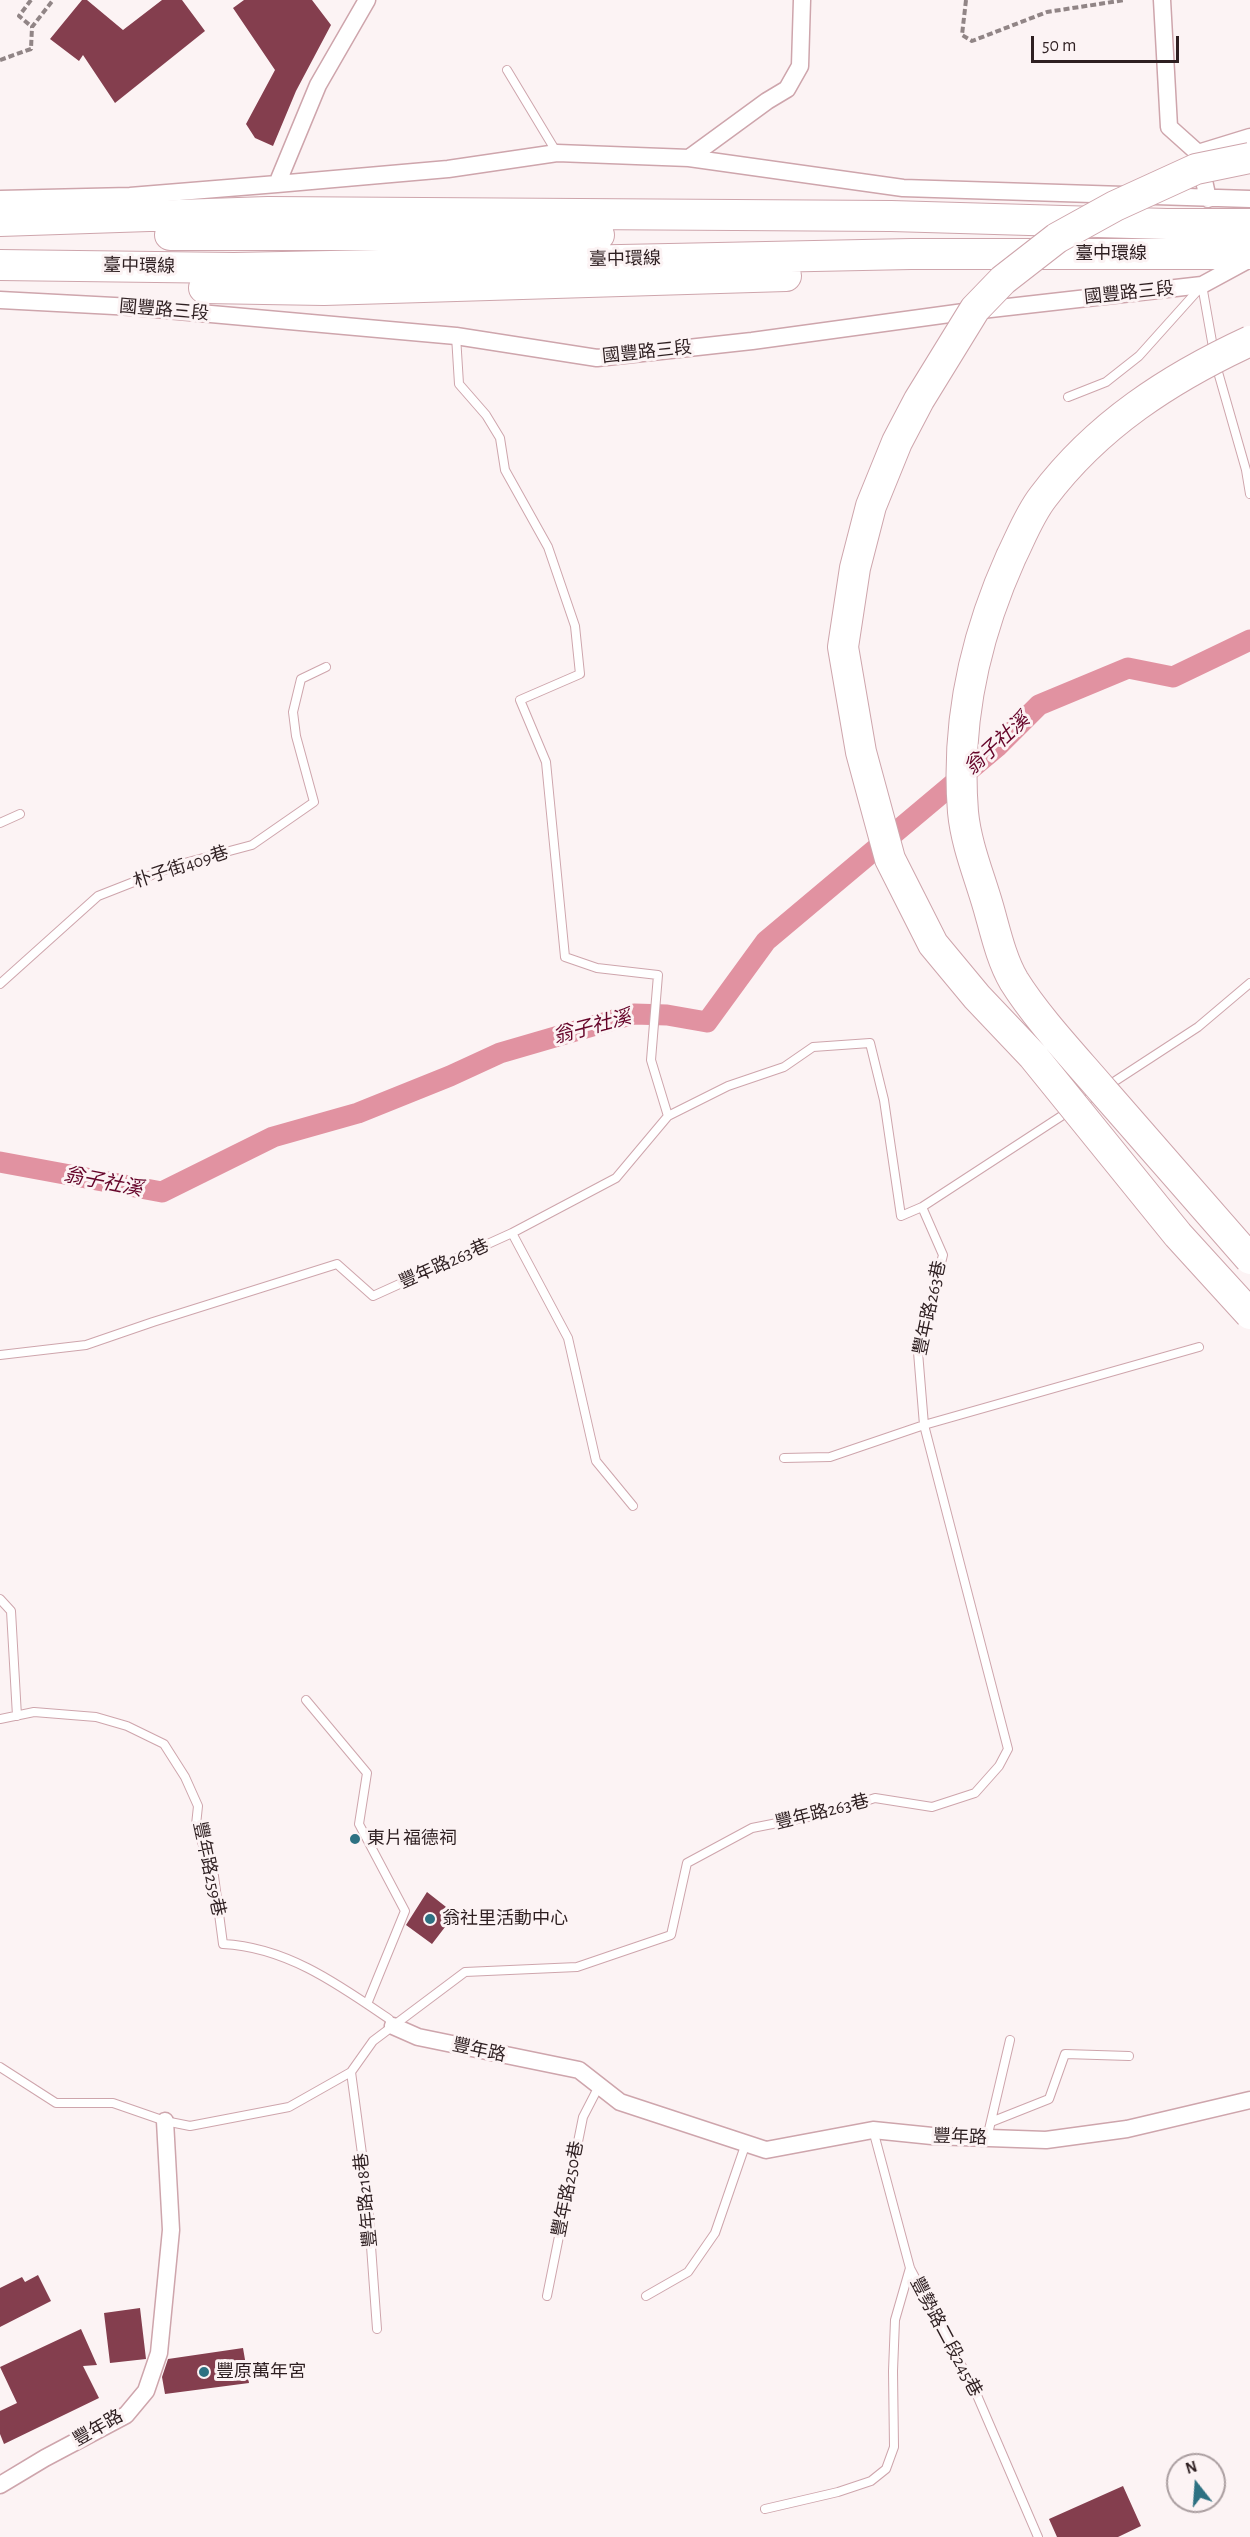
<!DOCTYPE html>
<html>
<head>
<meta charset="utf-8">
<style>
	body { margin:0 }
	#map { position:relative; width:1250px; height:2537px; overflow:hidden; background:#fcf3f4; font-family:"Alegreya Sans",sans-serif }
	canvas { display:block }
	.north { position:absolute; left:1166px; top:2453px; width:60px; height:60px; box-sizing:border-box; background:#fcf3f4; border:2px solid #aa9ea0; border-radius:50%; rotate:343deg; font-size:16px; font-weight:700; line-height:24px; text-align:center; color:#2e1f21 }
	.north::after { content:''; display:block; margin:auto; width:21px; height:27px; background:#2e7182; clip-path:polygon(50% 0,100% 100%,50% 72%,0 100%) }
	.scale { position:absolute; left:1031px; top:36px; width:148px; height:27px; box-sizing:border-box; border:3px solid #2e1f21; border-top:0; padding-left:8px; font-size:18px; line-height:21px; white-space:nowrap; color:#2e1f21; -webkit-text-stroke:4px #fcf3f4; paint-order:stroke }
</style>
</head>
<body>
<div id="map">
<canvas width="1250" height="2537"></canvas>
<div class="north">N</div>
<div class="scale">50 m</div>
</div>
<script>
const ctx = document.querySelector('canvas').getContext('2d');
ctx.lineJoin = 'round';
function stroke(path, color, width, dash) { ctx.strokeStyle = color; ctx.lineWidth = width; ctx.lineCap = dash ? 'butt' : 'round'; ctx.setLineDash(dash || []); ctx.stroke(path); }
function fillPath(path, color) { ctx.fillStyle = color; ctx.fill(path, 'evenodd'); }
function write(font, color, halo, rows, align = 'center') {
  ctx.font = font + ' "Alegreya Sans","Noto Sans TC",sans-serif'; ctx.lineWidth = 6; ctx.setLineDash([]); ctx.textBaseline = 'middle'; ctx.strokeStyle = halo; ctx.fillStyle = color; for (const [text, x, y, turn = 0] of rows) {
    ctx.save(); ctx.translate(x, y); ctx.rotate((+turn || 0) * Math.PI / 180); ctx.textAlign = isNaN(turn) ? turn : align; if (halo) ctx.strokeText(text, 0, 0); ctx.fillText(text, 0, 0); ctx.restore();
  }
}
stroke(new Path2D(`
	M0,1162L162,1192L273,1137L358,1113L450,1076L500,1053L634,1014L667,1015L707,1022L766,941L997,747L1039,705L1128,668L1173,677L1250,640`), '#e192a1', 21);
fillPath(new Path2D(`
	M82,0H87L123,30L162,0H182L205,31L115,103L83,55L79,61L50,39Z
	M244,0H312L331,25L296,91L273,146L255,138L246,124L275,70L233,8Z
	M427,1892L455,1914L432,1944L406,1925Z
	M38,2275L51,2301L0,2327V2288L22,2277L25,2282Z
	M140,2308L146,2359L110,2363L104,2313Z
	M81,2329L97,2365L83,2366L99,2398L4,2444L0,2434V2411L17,2403L0,2367Z
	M243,2348L249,2383L165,2394L162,2377L168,2359Z
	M1123,2486L1141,2526L1118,2537H1057L1049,2519Z`), '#843e4e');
const lane = new Path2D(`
	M507,70L557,153
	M1202,285L1214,353
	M456,336L459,384L486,415L500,438L505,470L548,547L575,626L580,674L520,700L546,762L565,957L597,968L658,975L651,1060L668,1116
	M1216,365L1246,470L1250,494
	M1068,397L1106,382L1139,356L1200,288
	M0,823L20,814
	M0,984L98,896L177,865L252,845L314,802L296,736L293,712L301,679L326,667
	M512,1233L568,1338L596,1461L633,1506
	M0,1355L86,1345L153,1322L337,1264L373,1296L512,1233L616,1178L668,1116L728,1086L784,1067L813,1047L870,1043L884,1100L901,1216L922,1207L1198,1027L1250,983
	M784,1458L830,1457L924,1425L1199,1347
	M0,1599L11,1611L17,1716
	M306,1700L367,1773L359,1824L405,1911L367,2004
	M0,1719L34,1712L96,1717L127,1726L164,1744L185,1777L198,1806L196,1825L214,1876L223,1944C286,1947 338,1984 389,2019L393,2026
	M0,2067L56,2103H113L165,2121L190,2126L289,2107L351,2072L373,2041L465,1972L577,1967L671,1935L687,1863L752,1828L828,1813L875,1798L932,1807L975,1793L999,1766L1008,1749L924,1425L918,1352L943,1255L922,1207
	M351,2072L367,2191L377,2329
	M991,2122L1049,2099L1065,2054L1129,2056
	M873,2130L910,2268L976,2393L1038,2537
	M987,2138L1010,2040
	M547,2296L583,2117L599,2086
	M646,2296L688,2272L715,2233L746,2143
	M765,2509L838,2492L871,2481L886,2469L894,2447L893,2371L895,2320L910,2268`);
const street = new Path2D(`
	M1162,0L1169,127L1198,153
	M689,158L767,101L787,89L800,66L802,0
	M277,184L318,85L367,0
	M0,199L130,196L277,184L448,169L557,153L689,158L903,188L1250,199
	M1208,199L1198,153L1250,137
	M0,300L133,307L456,336L597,358L752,341L964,312L1202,285L1248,260
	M393,2026L418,2037L579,2070L620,2102L766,2150L873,2130L932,2136L1046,2140L1127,2129L1250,2100
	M0,2485L45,2458L126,2415L146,2391L159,2353L171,2230L165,2121`);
const highway = new Path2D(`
	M0,221L268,212L891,216L1167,224H1250
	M170,235H599
	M0,265L234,268L911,254H1250
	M204,288L324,290L786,276`);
stroke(lane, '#cea5ac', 10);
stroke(street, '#cea5ac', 19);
stroke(highway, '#cea5ac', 32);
stroke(new Path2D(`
	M31,0L19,16L32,27
	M966,0L962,35L972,41L1047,12L1125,0
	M0,60L31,49L32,27L53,0`), '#918586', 4, [6, 3]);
stroke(lane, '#fff', 8);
stroke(street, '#fff', 16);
stroke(highway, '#fff', 30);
const highwayBridge = new Path2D(`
	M1250,158L1196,169L1115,206L1057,238L1003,280L975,309L919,400L897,442L871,506L855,568L843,647L861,752L890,859L933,944L977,997L1033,1056L1178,1235L1250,1314
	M1250,341C1170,378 1097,425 1043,497C1029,515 1021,537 1011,557C975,637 956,724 963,812C966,844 979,875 988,906C995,930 1001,959 1014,981C1037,1018 1075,1058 1104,1092C1153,1148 1201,1203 1250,1259`);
stroke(highwayBridge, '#cea5ac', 32, []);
stroke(highwayBridge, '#fff', 30);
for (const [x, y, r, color] of [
	[355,1839,6,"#2e7182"],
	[430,1919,6,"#2e7182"],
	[204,2372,6,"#2e7182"]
]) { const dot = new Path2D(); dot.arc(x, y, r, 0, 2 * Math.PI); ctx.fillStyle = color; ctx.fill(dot); stroke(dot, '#fcf3f4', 2); }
write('18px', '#2e1f21', '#fcf3f4', [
	["臺中環線",1111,254],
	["臺中環線",625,259,-1],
	["臺中環線",139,266,1],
	["國豐路三段",1129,293,-6],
	["國豐路三段",164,310,5],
	["國豐路三段",647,352,-6],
	["朴子街409巷",181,867,-18],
	["豐年路263巷",444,1264,-24],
	["豐年路263巷",930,1308,-78],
	["豐年路263巷",822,1812,-14],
	["豐年路259巷",209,1869,78],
	["豐年路",479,2050,12],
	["豐年路",960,2137,2],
	["豐年路250巷",568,2189,-79],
	["豐年路218巷",366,2200,-96],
	["豐勢路二段245巷",946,2337,62],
	["豐年路",98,2428,-30]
]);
write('18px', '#2e1f21', '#fcf3f4', [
	["東片福德祠",367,1839],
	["翁社里活動中心",442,1919],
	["豐原萬年宮",216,2372]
], 'left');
write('italic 20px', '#650429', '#fcf3f4', [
	["翁子社溪",997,744,-43],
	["翁子社溪",592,1027,-15],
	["翁子社溪",103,1182,11]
]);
</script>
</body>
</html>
